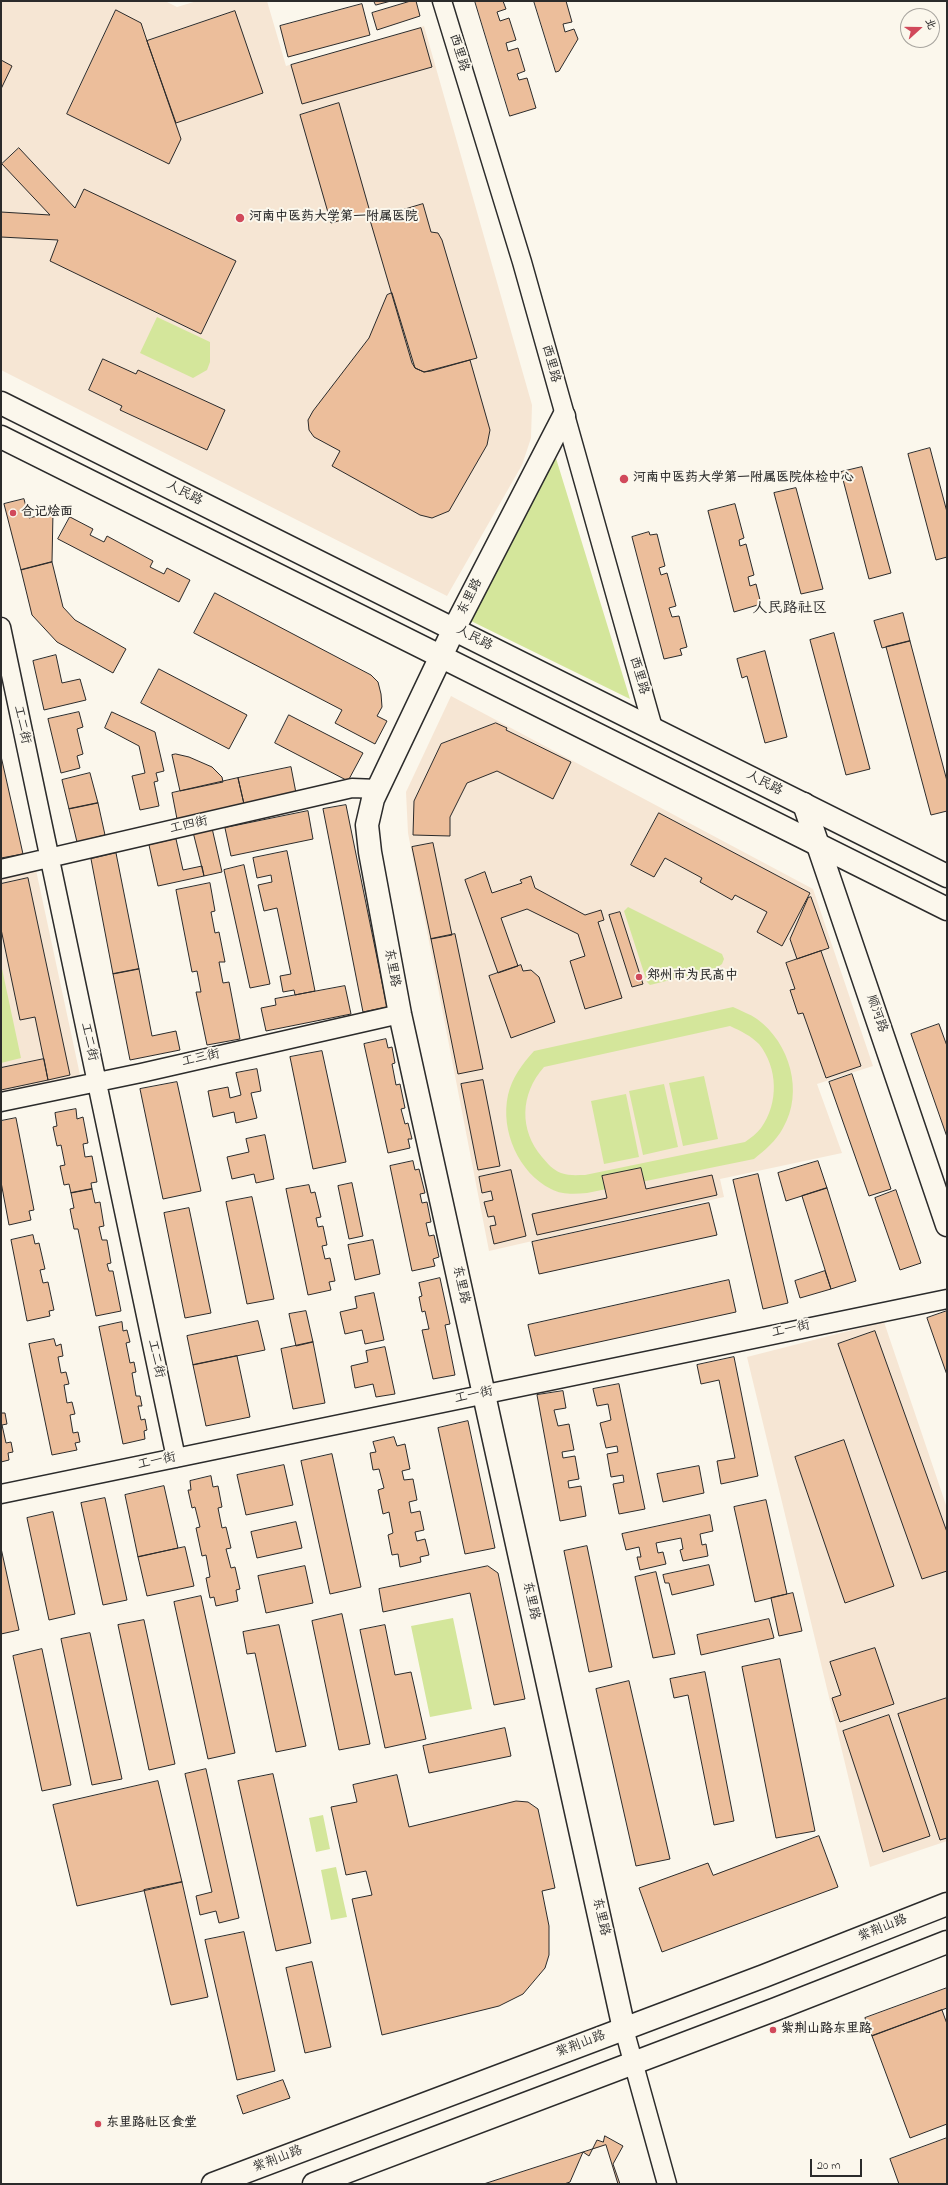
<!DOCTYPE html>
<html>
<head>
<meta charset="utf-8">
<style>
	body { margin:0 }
	#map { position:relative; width:948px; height:2185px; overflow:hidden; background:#fbf7ec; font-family:"Indie Flower","LXGW WenKai TC",sans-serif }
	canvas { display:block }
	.frame { position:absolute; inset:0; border:2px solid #2b2b2b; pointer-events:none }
	.north { position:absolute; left:900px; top:8px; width:40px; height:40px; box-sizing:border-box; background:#fbf7ec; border:1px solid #a8a59f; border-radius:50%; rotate:69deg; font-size:11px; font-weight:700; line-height:16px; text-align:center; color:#2b2b2b }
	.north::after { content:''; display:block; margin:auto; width:14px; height:18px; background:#d1495b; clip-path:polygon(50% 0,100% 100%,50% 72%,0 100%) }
	.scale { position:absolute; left:810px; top:2159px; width:52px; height:18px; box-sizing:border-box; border:2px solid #2b2b2b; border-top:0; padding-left:5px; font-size:12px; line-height:14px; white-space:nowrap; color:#2b2b2b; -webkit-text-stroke:3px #fbf7ec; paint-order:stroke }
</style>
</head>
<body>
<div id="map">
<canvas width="948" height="2185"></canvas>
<div class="frame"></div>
<div class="north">北</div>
<div class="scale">20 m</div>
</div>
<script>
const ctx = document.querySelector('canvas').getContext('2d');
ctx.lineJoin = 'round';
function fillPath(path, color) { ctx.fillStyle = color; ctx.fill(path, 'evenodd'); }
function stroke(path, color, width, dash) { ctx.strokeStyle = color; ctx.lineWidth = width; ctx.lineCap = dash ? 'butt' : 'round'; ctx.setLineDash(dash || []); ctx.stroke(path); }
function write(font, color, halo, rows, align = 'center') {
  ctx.font = font + ' "Indie Flower","LXGW WenKai TC",sans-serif'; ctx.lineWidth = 4; ctx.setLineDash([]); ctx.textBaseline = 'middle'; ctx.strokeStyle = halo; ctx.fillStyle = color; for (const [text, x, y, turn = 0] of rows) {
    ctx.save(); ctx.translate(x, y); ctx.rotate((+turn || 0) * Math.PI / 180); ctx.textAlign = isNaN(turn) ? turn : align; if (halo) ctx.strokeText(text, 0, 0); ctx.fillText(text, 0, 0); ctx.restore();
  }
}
fillPath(new Path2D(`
	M1,1H165L177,7L197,1H267L286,66L424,26L532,405L531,438L522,465L447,596L1,370Z
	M451,696L813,889L873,1066L817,1084L842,1153L720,1179L724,1197L489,1251L408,833L406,792Z
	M36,870L80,1075L1,1092V877Z
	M884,1322L947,1508V1841L870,1867L747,1357Z`), '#f6e6d4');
fillPath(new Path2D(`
	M157,317L210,342V362L207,370L193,378L140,353Z
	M555,455L630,699L471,621Z
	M628,907L722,954L724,959L722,964L715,969L650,985L647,982L624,911Z
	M1,964L21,1058L1,1063Z
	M733,1007C741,1011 750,1014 757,1019C790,1043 804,1092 783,1128C776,1141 765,1150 754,1159L587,1193C575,1194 562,1195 551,1189C519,1173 500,1131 508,1095C512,1078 522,1064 534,1051ZM730,1026C741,1031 751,1036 759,1044C778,1068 779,1103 761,1128C757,1133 751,1138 745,1142L585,1175C577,1175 569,1176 561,1173C553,1170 547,1163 542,1157C519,1130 520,1094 544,1067Z
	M704,1076L718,1139L683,1146L669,1083Z
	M664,1084L678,1147L643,1155L629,1091Z
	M626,1094L639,1157L604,1164L591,1101Z
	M453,1618L472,1709L430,1717L411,1626Z
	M323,1815L330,1849L316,1852L309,1818Z
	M336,1867L347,1917L331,1920L321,1870Z`), '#d4e69b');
const building = new Path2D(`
	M374,1H391L376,5Z
	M411,1H416L420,16L377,30L372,13Z
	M475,1H503L506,9L497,12L500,21L509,18L516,40L506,43L508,51L518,48L525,71L517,74L519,80L527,78L536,108L510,116Z
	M534,1H566L572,22L563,24L565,32L574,29L578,39L559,71L556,72Z
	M362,4L370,35L288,57L280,26Z
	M116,10L141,23L147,41L181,139L169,164L67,114Z
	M235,11L263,93L176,123L147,41Z
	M421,28L432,67L302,104L291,65Z
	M1,60L12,66L1,89Z
	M339,103L370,212L331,223L300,115Z
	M19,148L75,208L84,189L236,261L201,334L50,261L58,240L1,237V212L50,215L2,164Z
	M423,204L431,232L438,233L442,240L477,358L424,372L415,368L412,363L370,220Z
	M392,293L415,368L424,372L431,371L470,360L490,430L487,445L449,511L432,518L420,515L332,466L340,451L314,437L309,430L308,420L313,411L369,338L387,295Z
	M103,359L136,374L138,370L225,410L207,450L120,410L122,406L89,390Z
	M930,448L947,512V557L936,560L908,454Z
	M862,467L891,573L869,579L841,472Z
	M796,488L823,589L801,594L774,493Z
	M24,499L29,518L53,512L52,562L21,570L4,504Z
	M735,504L744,538L739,540L740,546L746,544L754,575L748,577L750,586L756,584L761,604L734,612L708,511Z
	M70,517L93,529L90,535L104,542L107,536L153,561L150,567L164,574L167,568L190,580L179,602L58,539Z
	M649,532L650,535L657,534L665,566L659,568L661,575L667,573L676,606L669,608L672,617L679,616L687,647L680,649L682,655L664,659L632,537Z
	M52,562L63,607L75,620L126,649L113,673L57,642L32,615L21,570Z
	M215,593L371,675L378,682L381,694L382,707L377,716L387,721L375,744L335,723L342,710L194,633Z
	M903,613L910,641L882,648L874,621Z
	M834,633L870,769L846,775L810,640Z
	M910,641L947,781V811L931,815L886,647Z
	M765,651L787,737L765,743L747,676L742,678L737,659Z
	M56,655L62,683L80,679L86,700L44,710L33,661Z
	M159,669L247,715L229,749L141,703Z
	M79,712L83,727L77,729L83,754L77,756L80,768L61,773L48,719Z
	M112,712L155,732L164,771L156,773L158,781L154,782L159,806L140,810L132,776L145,773L139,746L105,728Z
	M289,715L363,753L348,781L275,743Z
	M496,723L507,728L506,730L571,762L553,799L497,771L467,783L450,817V836L413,835L414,801L441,744Z
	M176,754L189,757L212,767L222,777L223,782L180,791L172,755Z
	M1,756L23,854L1,858Z
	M291,767L296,793L244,804L238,778Z
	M90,773L98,803L69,809L62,780Z
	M238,778L244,804L177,819L172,793Z
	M98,803L105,835L77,842L69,809Z
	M346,805L387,1007L363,1012L323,809Z
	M308,811L313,839L231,856L225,828Z
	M659,813L810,893L782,946L757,932L767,912L735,895L732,900L700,882L702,878L665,858L654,877L631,865Z
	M212,828L222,872L204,876L193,832Z
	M176,839L183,870L202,866L204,876L158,886L149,845Z
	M433,843L452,935L431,939L412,847Z
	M287,851L315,991L295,995L294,990L283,992L280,976L291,974L277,908L264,911L258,885L272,882L271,875L257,878L253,858Z
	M116,853L139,969L113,974L91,859Z
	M244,865L270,984L250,988L224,870Z
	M485,872L492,893L522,883L520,880L531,876L535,888L585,915L601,910L604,920L598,922L622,998L585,1009L570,961L585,956L578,934L527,909L501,918L518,966L498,973L465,880Z
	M28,878L70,1075L48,1080L35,1017L20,1020L1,929V884Z
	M210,883L215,911L211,912L215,933L219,932L225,962H219L223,983L229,982L240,1039L207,1045L196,992H201L197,971L192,972L176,890Z
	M811,897L829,948L797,959L790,939L808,898Z
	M620,912L643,984L632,987L609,915Z
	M455,934L483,1069L458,1074L431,939Z
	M821,951L861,1066L826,1078L803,1013L798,1014L790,990L795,989L786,963Z
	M521,965L523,971L531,970L539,977L555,1022L511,1038L489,976Z
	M139,969L152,1036L176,1031L180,1050L130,1060L113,974Z
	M345,986L351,1014L266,1031L261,1008L276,1005L275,999Z
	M939,1024L947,1046V1137L911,1034Z
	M386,1039L388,1048L392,1047L395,1063L392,1064L396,1085L400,1084L405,1108L401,1109L405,1124L408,1123L412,1139H408L410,1148L388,1153L364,1044Z
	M322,1051L346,1162L313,1169L290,1057Z
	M44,1059L48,1080L1,1090V1068Z
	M257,1069L261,1091L251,1093L257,1118L236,1123L234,1112L213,1117L208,1091L228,1087L230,1098L241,1095L236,1073Z
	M852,1074L891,1189L869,1196L829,1082Z
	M483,1080L500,1166L478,1170L461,1084Z
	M177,1082L201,1191L163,1199L140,1089Z
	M76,1109L77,1119L83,1117L88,1143L83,1144L85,1157L92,1156L97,1182L91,1183L92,1189L71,1193L69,1184L64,1185L60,1166L65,1165L61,1145L57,1146L53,1127L57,1126L55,1113Z
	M16,1118L34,1210L29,1211L31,1220L9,1225L1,1182V1121Z
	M265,1135L274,1179L256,1183L254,1174L232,1179L227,1157L249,1152L246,1139Z
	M413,1161L415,1170L419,1169L425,1193L420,1194L422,1203L427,1202L431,1222L426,1223L429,1236L434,1235L439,1257L433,1259L435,1266L412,1271L390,1166Z
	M818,1161L827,1188L786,1201L778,1173Z
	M641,1168L646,1189L712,1175L717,1195L537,1235L532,1214L607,1198L602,1176Z
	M511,1170L526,1236L494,1244L490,1226L496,1225L494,1216L488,1217L484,1202L493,1200L491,1191L482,1193L479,1177Z
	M758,1174L788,1303L763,1309L733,1180Z
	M352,1183L363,1236L349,1239L338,1186Z
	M309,1185L311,1193L315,1192L321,1217L316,1218L318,1227L323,1226L327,1245L322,1246L325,1259L330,1258L335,1281L329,1282L331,1290L308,1295L286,1189Z
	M827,1188L856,1281L831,1289L802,1196Z
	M92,1189L95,1203L100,1202L104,1226L99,1227L102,1240H107L111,1263L107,1264L109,1271H113L121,1311L96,1316L78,1229H74L70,1209L74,1208L71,1193Z
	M896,1190L921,1263L900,1270L875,1198Z
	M252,1197L274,1299L247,1304L226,1202Z
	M709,1203L717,1235L539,1274L532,1242Z
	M189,1208L211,1313L185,1318L164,1213Z
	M33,1235L35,1244L39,1243L45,1269L40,1270L43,1283L48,1282L54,1310L49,1311L50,1316L27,1321L11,1240Z
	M373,1240L380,1274L355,1280L348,1245Z
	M825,1271L831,1289L800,1298L795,1281Z
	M440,1278L450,1324L445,1325L455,1375L433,1379L422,1330L429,1329L425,1311L422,1312L419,1297L422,1296L419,1283Z
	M729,1280L736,1312L535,1356L528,1325Z
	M374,1293L384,1340L365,1344L362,1330L345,1334L340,1312L357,1308L355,1297Z
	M306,1311L313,1342L296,1346L289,1314Z
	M947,1311V1375L927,1318Z
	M258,1321L265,1350L193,1365L187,1336Z
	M122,1322L123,1331L127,1330L130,1342L126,1343L130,1363L134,1362L136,1372L132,1373L136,1396H140L142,1406H138L141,1420L145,1419L147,1430L144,1431L145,1439L123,1444L99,1327Z
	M875,1331L947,1532V1571L922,1579L838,1344Z
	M54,1339L56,1346L61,1344L63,1356L58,1357L61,1373L66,1372L69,1384L64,1385L67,1403L72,1402L75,1414L70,1415L73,1433L78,1432L80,1442L75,1443L77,1450L52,1455L29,1344Z
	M313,1342L325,1403L293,1409L281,1349Z
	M385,1347L395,1394L376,1397L373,1384L355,1388L351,1366L368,1362L366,1351Z
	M237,1356L250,1417L206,1426L193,1365Z
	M734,1357L758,1476L721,1484L717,1461L735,1458L719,1380L701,1384L697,1365Z
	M619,1384L645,1509L619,1514L613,1484L624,1482L623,1475L611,1477L607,1454L618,1452L617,1446L606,1448L600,1423L611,1420L608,1404L597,1406L593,1389Z
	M563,1391L566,1408L554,1410L558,1426L569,1424L574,1450L562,1452L563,1458L575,1456L579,1479L568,1481L569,1488L581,1486L586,1516L560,1521L537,1395Z
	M1,1413H5L7,1424L2,1425L6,1443L11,1442L13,1452L8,1453L9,1460L1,1462Z
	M468,1421L495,1548L465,1554L438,1428Z
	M394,1437L397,1446L405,1444L410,1469L402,1471L404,1480L413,1479L417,1500L409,1502L411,1513L420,1511L424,1530L415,1532L417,1541L425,1539L429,1555L420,1557L421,1562L400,1567L398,1554L392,1555L388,1535L393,1533L389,1512L383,1514L378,1490L384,1488L379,1469L373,1470L370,1453L376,1452L373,1442Z
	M844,1440L894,1586L845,1603L795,1457Z
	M332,1454L361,1587L330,1594L301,1461Z
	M284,1465L293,1505L246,1515L237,1475Z
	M699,1466L704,1493L663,1502L657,1474Z
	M211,1476L213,1487L218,1486L222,1507L218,1508L222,1528L226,1527L231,1548L226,1549L231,1568L235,1567L240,1589L236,1590L238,1601L216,1606L214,1597L210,1598L206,1578L210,1577L206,1555L202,1556L196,1528L200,1527L195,1507L192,1508L188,1490H191L190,1481Z
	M164,1486L178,1548L138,1557L125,1495Z
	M105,1498L127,1600L103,1605L81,1503Z
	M766,1500L787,1594L755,1602L734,1507Z
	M53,1512L75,1614L49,1620L27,1518Z
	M710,1515L713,1531L700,1534L702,1545L706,1544L708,1556L683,1561L680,1550L683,1549L681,1538L656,1543L658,1553L663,1552L666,1564L640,1570L637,1557H641L639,1547L626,1550L622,1534Z
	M296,1522L302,1548L257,1558L251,1532Z
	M587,1546L612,1667L589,1672L564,1551Z
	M185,1547L194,1586L147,1596L138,1557Z
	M1,1548L19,1630L1,1634Z
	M709,1565L714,1585L672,1595L669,1583H665L663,1575Z
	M305,1566L313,1603L266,1613L258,1576Z
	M488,1566L498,1573L525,1699L494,1705L470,1593L383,1612L379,1589Z
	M656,1572L675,1654L653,1658L635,1577Z
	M793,1593L802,1631L779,1636L771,1598Z
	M201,1596L235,1753L208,1759L174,1602Z
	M342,1614L370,1744L339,1750L312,1621Z
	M769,1619L774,1638L701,1655L697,1635Z
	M144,1620L175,1764L149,1770L118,1625Z
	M279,1625L306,1746L276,1752L255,1653L247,1654L243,1632Z
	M385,1625L395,1675L411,1672L426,1739L385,1748L360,1630Z
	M90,1633L122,1779L92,1785L61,1639Z
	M875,1648L894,1704L840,1722L832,1698L841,1695L830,1662Z
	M42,1649L71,1785L42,1791L13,1656Z
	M780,1659L815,1831L776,1838L742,1667Z
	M705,1672L734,1821L714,1825L688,1695L674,1698L670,1679Z
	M629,1681L670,1859L636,1866L596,1689Z
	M947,1698V1838L940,1840L898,1714Z
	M889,1715L930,1836L883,1852L843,1731Z
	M505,1728L511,1756L429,1773L423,1746Z
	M206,1769L239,1918L219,1923L216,1911L200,1915L196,1896L212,1892L185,1774Z
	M273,1774L311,1943L276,1951L238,1781Z
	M397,1775L409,1827L516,1801L528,1802L538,1809L555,1888L542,1891L549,1926V1955L545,1968L523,1994L499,2006L382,2035L352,1899L372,1895L366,1871L346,1875L331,1807L357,1802L353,1785Z
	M158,1781L182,1882L77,1906L53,1805Z
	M819,1836L838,1887L662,1952L639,1888L708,1863L713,1875Z
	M182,1882L208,1997L171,2005L144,1890Z
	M244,1932L275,2071L237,2080L205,1940Z
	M312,1962L331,2047L305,2053L286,1968Z
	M947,1988V2008L872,2036L865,2018Z
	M942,2010L947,2024V2124L910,2138L872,2036Z
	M283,2080L290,2098L243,2114L237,2096Z
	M605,2136L623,2146L613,2164L620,2184H564L570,2182L583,2152L589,2156L597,2140L603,2142Z
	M947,2138V2184H899L890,2159Z
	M606,2145L618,2184H484Z`);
fillPath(building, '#ecbe9b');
stroke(building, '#2b2b2b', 1);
const minor = new Path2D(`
	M442,1L522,262L653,728
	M1,627L176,1458
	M1,869L352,788L378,789
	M1,1102L141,1073L400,1014
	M1,1494L947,1299
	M624,2029L667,2184`);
const tertiary = new Path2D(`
	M564,416L454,629L373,799L367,825L370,852L400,1014L624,2029
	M804,804L947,1225`);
const primary = new Path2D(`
	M1,403L947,876
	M1,437L947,909
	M213,2184L764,1976L947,1904
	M314,2184L776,2009L947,1942`);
stroke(minor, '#2b2b2b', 21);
stroke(tertiary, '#2b2b2b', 25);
stroke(primary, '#2b2b2b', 25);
stroke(minor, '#fbf7ec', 18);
stroke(tertiary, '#fbf7ec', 22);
stroke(primary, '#fbf7ec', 22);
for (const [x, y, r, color] of [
	[240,218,5,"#d1495b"],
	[624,479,5,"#d1495b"],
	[13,513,4,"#d1495b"],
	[639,977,4,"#d1495b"],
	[773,2030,4,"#d1495b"],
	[98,2124,4,"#d1495b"]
]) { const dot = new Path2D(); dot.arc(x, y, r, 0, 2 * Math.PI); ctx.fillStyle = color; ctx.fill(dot); stroke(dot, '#fbf7ec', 1.5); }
write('13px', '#2b2b2b', '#fbf7ec', [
	["西里路",458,53,73],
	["西里路",550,364,75],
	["人民路",184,494,27],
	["东里路",471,597,-63],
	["人民路",474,639,27],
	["西里路",638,676,74],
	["工二街",21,725,78],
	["人民路",764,784,27],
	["工四街",189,826,-13],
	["东里路",391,968,80],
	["顺河路",876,1014,71],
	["工二街",88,1042,78],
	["工三街",201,1059,-13],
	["东里路",460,1285,78],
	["工一街",791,1330,-12],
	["工二街",155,1359,78],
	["工一街",474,1396,-12],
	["工一街",157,1462,-12],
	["东里路",530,1601,78],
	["东里路",600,1917,77],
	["紫荆山路",883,1929,-22],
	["紫荆山路",581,2045,-21],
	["紫荆山路",278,2160,-21]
]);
write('bold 13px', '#2b2b2b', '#fbf7ec', [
	["河南中医药大学第一附属医院",249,218],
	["河南中医药大学第一附属医院体检中心",633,479],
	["合记烩面",21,513],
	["郑州市为民高中",647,977],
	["紫荆山路东里路",781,2030],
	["东里路社区食堂",106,2124]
], 'left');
write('15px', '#2b2b2b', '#fbf7ec', [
	["人民路社区",790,610]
]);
</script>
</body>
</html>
